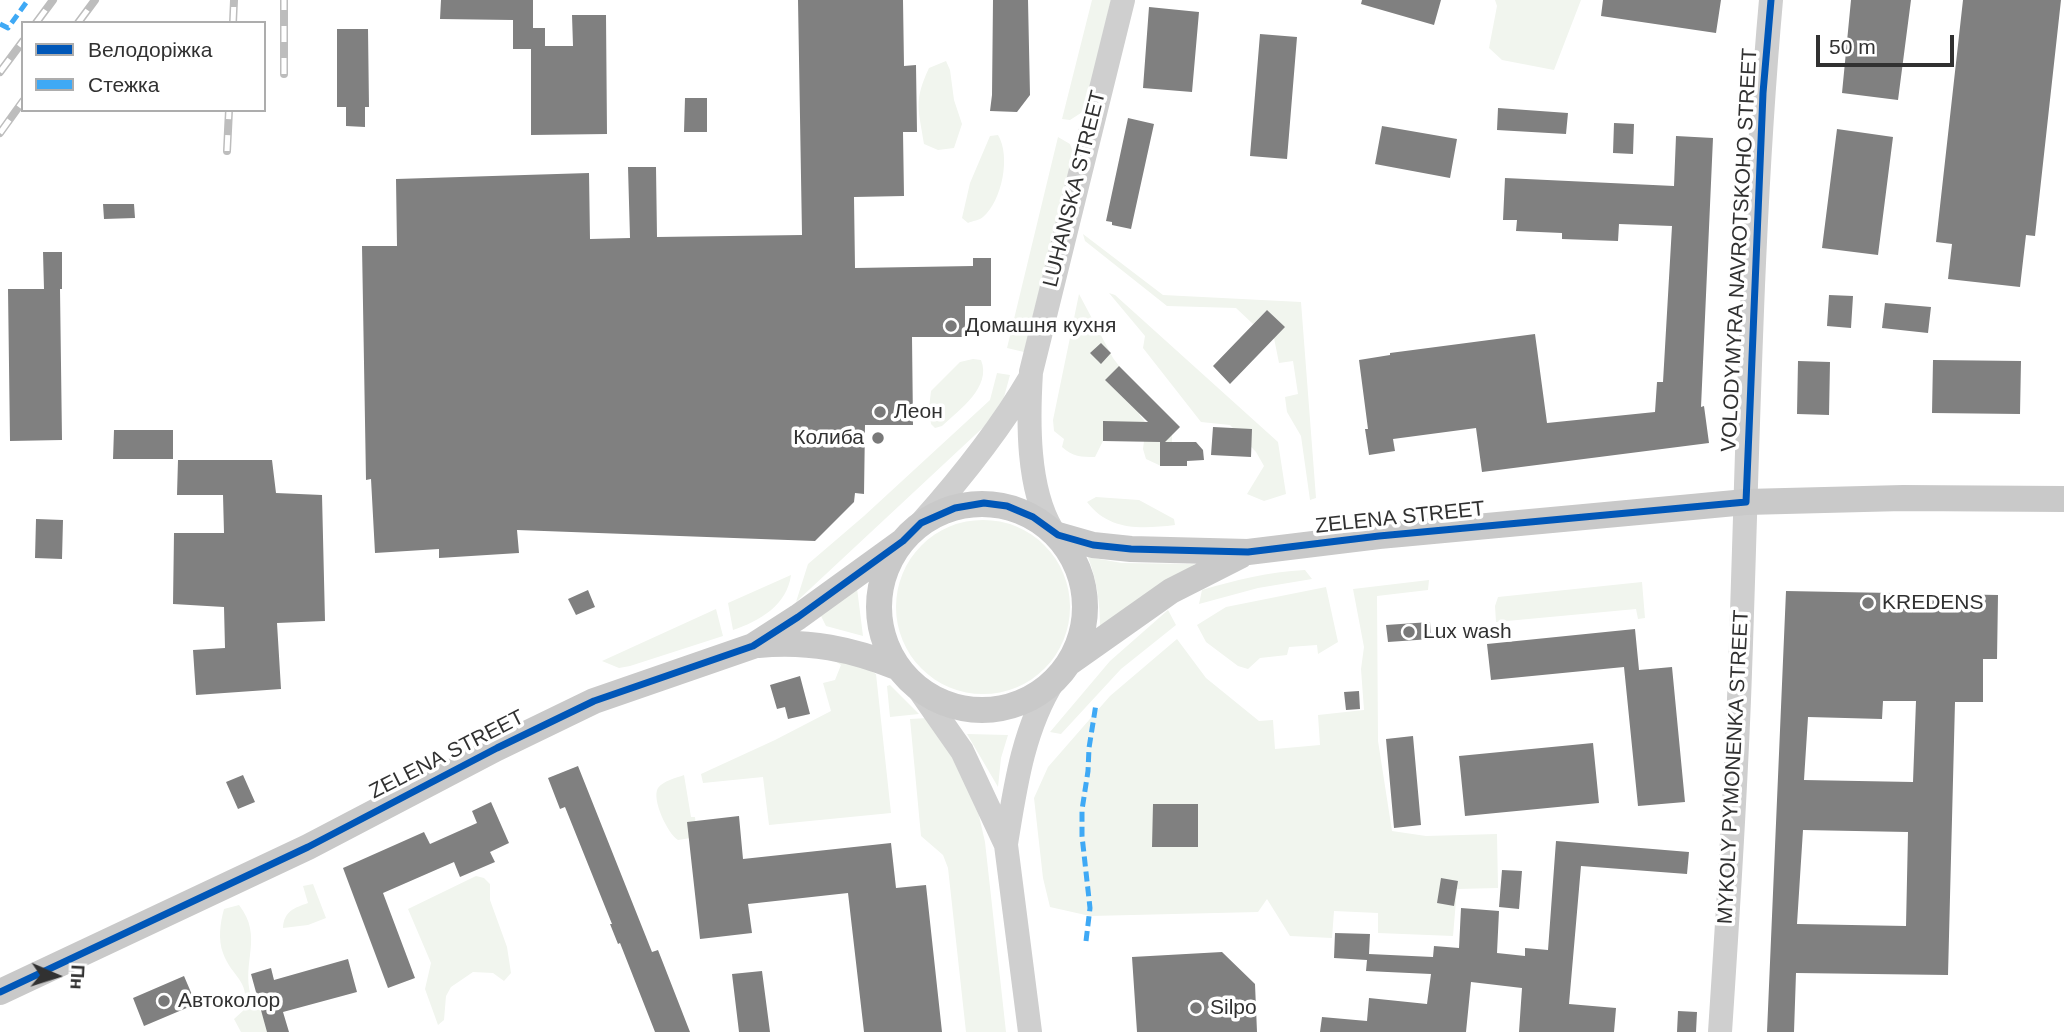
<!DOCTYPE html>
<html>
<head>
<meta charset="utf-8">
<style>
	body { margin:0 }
	#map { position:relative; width:2064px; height:1032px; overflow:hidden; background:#fff; font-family:Helvetica,sans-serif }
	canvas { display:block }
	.legend { position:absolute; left:21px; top:21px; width:245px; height:91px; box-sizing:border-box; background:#fff; border:2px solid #adadad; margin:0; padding:9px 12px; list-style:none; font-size:21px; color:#313131 }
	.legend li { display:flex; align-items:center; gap:14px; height:35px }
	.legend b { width:35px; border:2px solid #adadad }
	.north { position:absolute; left:21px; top:941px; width:70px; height:70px; -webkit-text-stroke:5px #fff; paint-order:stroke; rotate:93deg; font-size:19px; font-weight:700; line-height:28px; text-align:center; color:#313131 }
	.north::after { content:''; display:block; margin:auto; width:24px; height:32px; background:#313131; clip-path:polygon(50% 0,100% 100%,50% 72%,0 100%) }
	.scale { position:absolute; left:1816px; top:35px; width:138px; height:32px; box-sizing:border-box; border:4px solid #313131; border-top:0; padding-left:9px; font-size:21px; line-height:24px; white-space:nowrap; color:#313131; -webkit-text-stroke:5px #fff; paint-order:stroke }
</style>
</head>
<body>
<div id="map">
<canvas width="2064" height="1032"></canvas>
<ul class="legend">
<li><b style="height:9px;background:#0057b8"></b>Велодоріжка</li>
<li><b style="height:9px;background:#3fa9f5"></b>Стежка</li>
</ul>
<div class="north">Пн</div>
<div class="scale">50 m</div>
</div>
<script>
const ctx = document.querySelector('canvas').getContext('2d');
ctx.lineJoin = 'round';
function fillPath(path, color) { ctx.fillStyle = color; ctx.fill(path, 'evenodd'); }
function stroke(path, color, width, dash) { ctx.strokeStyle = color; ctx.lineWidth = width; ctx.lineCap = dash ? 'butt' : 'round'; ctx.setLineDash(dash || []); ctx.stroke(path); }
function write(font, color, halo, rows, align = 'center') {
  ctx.font = font + ' Helvetica,sans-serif'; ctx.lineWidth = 7; ctx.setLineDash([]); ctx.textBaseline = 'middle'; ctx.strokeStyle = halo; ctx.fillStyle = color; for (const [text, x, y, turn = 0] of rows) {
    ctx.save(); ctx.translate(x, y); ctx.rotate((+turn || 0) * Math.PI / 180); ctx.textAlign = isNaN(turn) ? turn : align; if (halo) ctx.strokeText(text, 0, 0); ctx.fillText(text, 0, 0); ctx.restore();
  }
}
fillPath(new Path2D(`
	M1092,0H1111L1084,111L1070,120L1062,119Z
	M1495,0H1581L1554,70L1502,60L1489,48L1497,6Z
	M946,61L950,70L954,100L962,124L954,148L938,150L924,144C919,110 913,102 929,68Z
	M998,135C1011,156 1002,201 983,217C980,220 972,221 968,223L962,218L970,183L990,136Z
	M1058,137L1070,144L1073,152L1071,162L1024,352L1007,348Z
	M1083,234L1163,295L1301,302L1316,498L1310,500L1301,436L1287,412L1285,397L1298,394L1293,361L1279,363L1274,338L1284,327L1267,310L1253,324L1236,308L1167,306L1085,241Z
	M1109,293L1115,295L1278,442L1286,494L1264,501L1247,494L1264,466L1256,452L1230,425L1201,422L1143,348L1145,336Z
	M1079,294L1113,358L1148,404L1139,414L1145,422L1172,429V449L1161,466L1146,459L1143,449L1145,433L1103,422V441L1095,457C1081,457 1073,457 1062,447L1064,439L1054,431L1053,420Z
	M973,359L981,360C992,387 959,410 942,426L935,428L931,424L929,408L931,391L960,362Z
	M997,373L1010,375L1004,397L989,422L796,602L808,564L864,516L990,400Z
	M1096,497L1139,500L1174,519L1175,525C1141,529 1109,531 1087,502Z
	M896 607a87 87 0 1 1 174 0a87 87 0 1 1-174 0Z
	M1088,557L1122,563L1195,564L1100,628C1100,602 1097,581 1088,557Z
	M1305,570L1312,579L1258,588L1199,604L1202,590C1236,580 1268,572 1305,570Z
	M791,575C787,605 760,621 733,630L728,603Z
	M1429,580L1428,590L1377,596L1378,741L1392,831L1426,836L1497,834L1498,888L1457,889L1453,936L1378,933V913L1334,911L1332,938L1290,936L1267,899L1258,912L1090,916L1050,907L1043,878L1034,798L1048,767L1110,696L1177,639L1206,678L1259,721L1273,720L1275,749L1320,745L1318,715L1364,710L1361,669L1364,647L1353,589Z
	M1642,582L1645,618L1638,619L1636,609L1496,622L1495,606L1498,597Z
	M1326,587L1338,642L1318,654L1317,645L1289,647L1287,655L1260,658L1248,669L1238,666L1206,642L1197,625L1226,607Z
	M857,588L863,636L826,626L821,616Z
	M716,609L723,636L630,666L619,668L602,661Z
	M1168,610L1176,625L1121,669L1061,734L1050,732L1110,661Z
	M828,656H845L876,674L891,813L769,825L763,777L703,783L701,774L775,740L831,711L823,683L835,680L841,665Z
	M890,685L919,714L890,717L887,686Z
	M928,718L943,739L977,807L985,842L1006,1032H966L948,868L943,855L921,836L910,719Z
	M967,734L1008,735L1001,758L998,787Z
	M684,775L691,817H695L697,837L678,840C668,834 651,799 658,788C663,781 676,778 684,775Z
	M476,876L484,878L490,884V900L507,947L511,973L504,981L493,973L473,972L451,987L446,996L444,1020L438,1025L425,989L431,963L408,909Z
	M313,884L326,918L308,925L283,928C284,911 294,908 308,903L303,886Z
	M239,905C264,937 241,962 251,996C255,1009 270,1018 275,1032H241L234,1019L245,1009C249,978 232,978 223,953C218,940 220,923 224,909Z`), '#f1f5ee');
fillPath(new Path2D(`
	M441,0H533V28H545V46H573L572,15H606L607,134L531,135V49H513V20L440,19Z
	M798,0H903L904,66L916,65L917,132H903L904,196L854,197L855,268L973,266V258H991V306H965V337H912L913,425H865L864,494L855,493L854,502L815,541L517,530L519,553L439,558V549L375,553L371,479L366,480L362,246H397L396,179L589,173L590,239L630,238L628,167H656L657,237L802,235Z
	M993,0H1028L1030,95L1017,112L990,111L992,95Z
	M1362,0H1441L1434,25L1361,4Z
	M1603,0H1721L1716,33L1601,16Z
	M1851,0H1911L1898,100L1842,93Z
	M1963,0H2061L2035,236L2026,235L2020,287L1948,279L1952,244L1936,242Z
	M1149,7L1199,12L1192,92L1143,88Z
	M337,29H368L369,107H365V127L346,126V107H337Z
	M1260,34L1297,37L1287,159L1250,156Z
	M685,98H707V132H684Z
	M1498,108L1568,113L1566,134L1497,130Z
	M1128,118L1154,124L1131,229L1112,225V222L1106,221Z
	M1614,123L1634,124L1633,154L1613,153Z
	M1382,126L1457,139L1450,178L1375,164Z
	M1837,129L1893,137L1878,255L1822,248Z
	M1676,136L1713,138L1701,407L1704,406L1709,443L1482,472L1476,428L1393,439L1395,451L1369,455L1365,429H1368L1359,360L1390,355V353L1535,334L1547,423L1655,412L1657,382H1663L1672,226L1619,224L1618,241L1562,239V233L1516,231L1517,220H1503L1505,178L1674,186Z
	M103,204H134L135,218L104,219Z
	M43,252H62V289H60L62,440L10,441L8,289H44Z
	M1829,295L1853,296L1851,328L1827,326Z
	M1885,303L1931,307L1928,333L1882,328Z
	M1267,310L1285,327L1230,384L1213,366Z
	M1101,343L1111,353L1101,364L1090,353Z
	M1933,360L2021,361L2020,414L1932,413Z
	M1798,361L1830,362L1829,415L1797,414Z
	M1119,366L1180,427L1165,442H1196L1203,450L1204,460L1187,461V466H1160V442L1103,441V421L1148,422L1105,380Z
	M1213,427L1252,429L1251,457L1211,455Z
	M114,430H173V459H113Z
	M178,460H272L276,493L322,495L325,621L277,623L281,689L196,695L193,650L225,648L224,607L173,604L174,533H224L223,495H177Z
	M36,519L63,520L62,559L35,558Z
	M588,590L595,607L576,615L568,599Z
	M1786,591L1998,595L1997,659H1983V702H1955L1948,975L1796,973L1794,1032H1767ZM1883,701H1916L1913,782L1804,780L1808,717L1882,719ZM1803,830L1908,832L1906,926L1797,924Z
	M1430,622L1431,639L1388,642L1386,625Z
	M1635,629L1639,670L1672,667L1685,802L1638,806L1624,667L1491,680L1487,644Z
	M800,676L810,714L788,719L785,707L777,709L770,685Z
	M1359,691L1360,709L1346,710L1344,692Z
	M1413,736L1421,825L1394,828L1386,739Z
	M1593,743L1599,803L1465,816L1459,756Z
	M578,766L652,952L658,950L690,1032H655L620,943L618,944L610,924H612L565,807L560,809L548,778Z
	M243,775L255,802L238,809L226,782Z
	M491,802L509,843L490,852L495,862L460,877L454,862L383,893L415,978L388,988L343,868L424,832L430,844L477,823L472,811Z
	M1153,804H1198V847H1152Z
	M739,816L743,859L891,843L896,888L926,885L942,1032H864L848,893L748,904L752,933L700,939L687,822Z
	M1556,841L1689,852L1687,874L1581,866L1569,1004L1616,1008L1614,1032H1519L1522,988L1471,982L1466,1032H1320L1322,1017L1367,1021L1369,998L1427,1004L1431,974L1366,971L1367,960L1334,958L1335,933L1370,934L1369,954L1433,957L1434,946L1459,948L1461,908L1499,911L1497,953L1525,956V948L1548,950Z
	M1502,870L1522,871L1519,909L1499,907Z
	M1441,878L1458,881L1454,906L1437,903Z
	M1222,952L1255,984L1257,1032H1137L1132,957Z
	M348,959L357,992L283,1012L289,1032H267L251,974L271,968L274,980Z
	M762,971L770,1032H739L732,974Z
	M184,976L196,1004L144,1026L133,998Z
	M1678,1011L1697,1012L1696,1032H1677Z`), '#808080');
stroke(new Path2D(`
	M921,523C962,477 999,431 1030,378
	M1052,530C1027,488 1028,421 1031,372L1123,0
	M920,691L962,751L1006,845L1030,1032
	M1006,844C1015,788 1023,729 1054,680
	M1720,1032C1728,912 1736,792 1740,672C1748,448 1751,223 1771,0`), '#cfcfcf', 24);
stroke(new Path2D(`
	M879 607a103 103 0 1 1 206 0a103 103 0 1 1-206 0Z
	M1058,535L1093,545L1131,549L1248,552L1379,536L1746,502L1903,498L2064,499
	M758,645C808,640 852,649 899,668
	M1069,663L1171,591L1240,556
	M0,992L308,847L497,748L594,701L753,646L798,617L903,541`), '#c9c9c9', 26);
const rail = new Path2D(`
	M36,23L53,0
	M78,23L95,0
	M233,23L234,0
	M0,72L23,41
	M284,74V0
	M0,133L23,101
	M227,151L229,110`);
stroke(rail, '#bdbdbd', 8);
stroke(rail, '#fff', 5, [16]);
stroke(new Path2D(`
	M0,24L8,28L28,0
	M1086,941L1090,908L1082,836V810L1088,771L1089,748L1096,704`), '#3fa9f5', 5, [10, 5]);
stroke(new Path2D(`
	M0,992L308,847L497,748L594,701L753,646L798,617L903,541L921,523L955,508L984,503L1007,506L1033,517L1058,535L1093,545L1131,549L1248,552L1379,536L1746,502L1763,93L1771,0`), '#0057b8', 7);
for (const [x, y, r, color] of [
	[951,326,7,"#797979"],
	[880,412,7,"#797979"],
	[878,438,7,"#797979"],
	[1868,603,7,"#797979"],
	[1409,632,7,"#797979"],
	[164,1001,7,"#797979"],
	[1196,1008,7,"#797979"]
]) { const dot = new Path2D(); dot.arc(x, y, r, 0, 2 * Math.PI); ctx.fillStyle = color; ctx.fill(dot); stroke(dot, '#fff', 2.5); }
write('21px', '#313131', '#fff', [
	["LUHANSKA STREET",1075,189,-76],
	["VOLODYMYRA NAVROTSKOHO STREET",1740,250,-87],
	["ZELENA STREET",1400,518,-6],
	["ZELENA STREET",447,755,-27],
	["MYKOLY PYMONENKA STREET",1734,767,-87]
]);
write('21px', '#313131', '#fff', [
	["Домашня кухня",965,326],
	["Леон",894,412],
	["Колиба",864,438,"right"],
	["KREDENS",1882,603],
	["Lux wash",1423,632],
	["Автоколор",178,1001],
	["Silpo",1210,1008]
], 'left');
</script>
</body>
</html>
